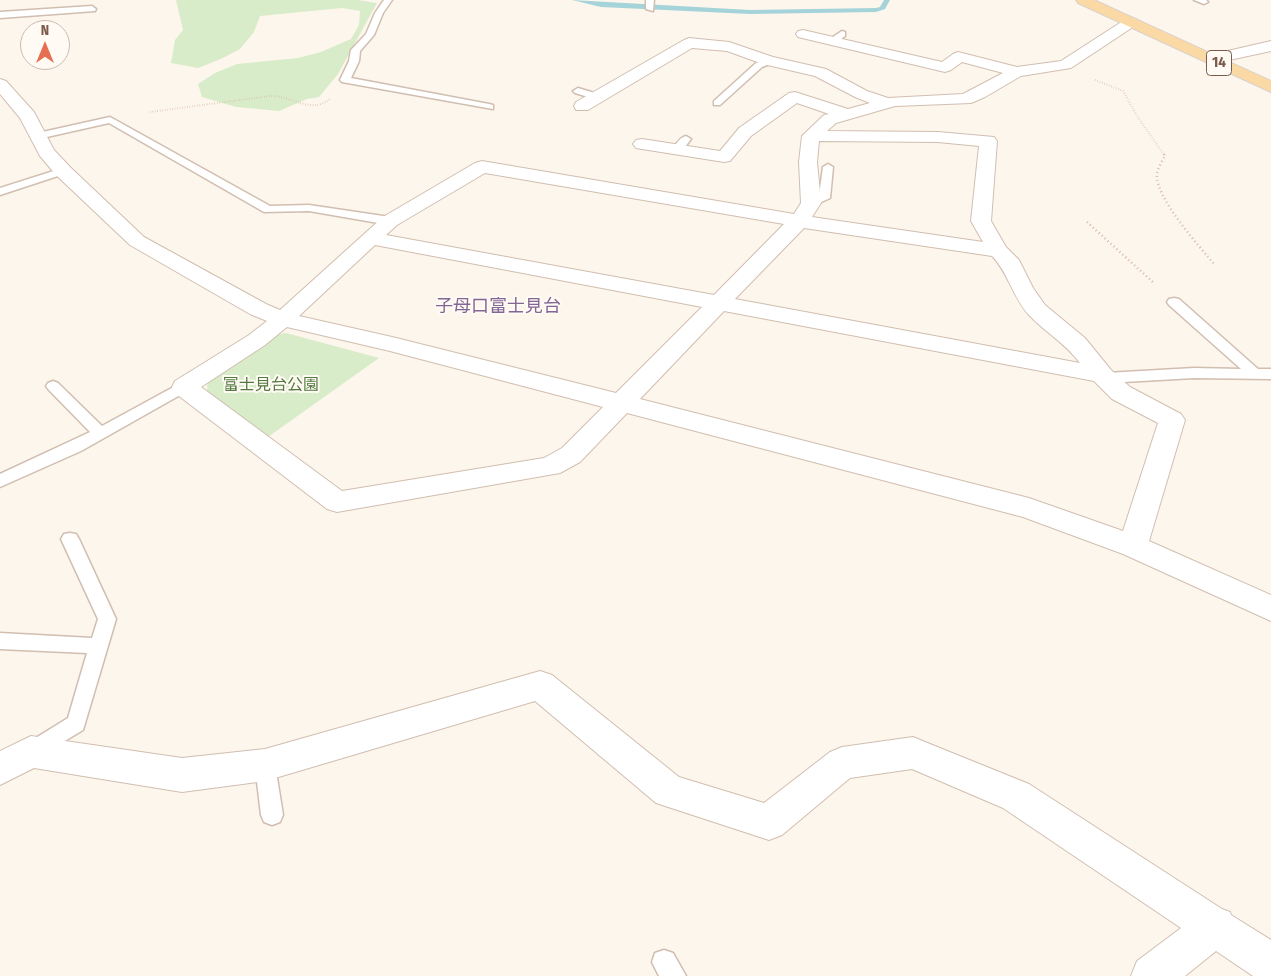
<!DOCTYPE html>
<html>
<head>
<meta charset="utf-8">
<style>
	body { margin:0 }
	#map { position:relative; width:1271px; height:976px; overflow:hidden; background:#fdf6ec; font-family:"Fira Sans Condensed",sans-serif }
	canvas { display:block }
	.north { position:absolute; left:20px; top:20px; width:50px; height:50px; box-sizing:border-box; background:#fffaf3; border:1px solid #cabbb1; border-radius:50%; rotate:0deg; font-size:14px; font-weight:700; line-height:20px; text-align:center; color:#7a5c4d }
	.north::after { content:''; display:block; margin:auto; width:18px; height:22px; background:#e76f51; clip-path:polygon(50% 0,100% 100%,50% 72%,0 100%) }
</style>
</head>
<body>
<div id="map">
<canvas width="1271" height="976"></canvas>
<div class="north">N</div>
</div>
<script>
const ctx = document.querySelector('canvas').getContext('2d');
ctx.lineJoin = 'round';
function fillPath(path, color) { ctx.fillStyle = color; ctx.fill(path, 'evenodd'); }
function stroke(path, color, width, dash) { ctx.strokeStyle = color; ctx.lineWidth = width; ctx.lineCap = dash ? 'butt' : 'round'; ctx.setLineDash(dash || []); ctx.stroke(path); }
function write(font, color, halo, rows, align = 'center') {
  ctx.font = font + ' "Fira Sans Condensed","Noto Sans JP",sans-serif'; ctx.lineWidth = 4; ctx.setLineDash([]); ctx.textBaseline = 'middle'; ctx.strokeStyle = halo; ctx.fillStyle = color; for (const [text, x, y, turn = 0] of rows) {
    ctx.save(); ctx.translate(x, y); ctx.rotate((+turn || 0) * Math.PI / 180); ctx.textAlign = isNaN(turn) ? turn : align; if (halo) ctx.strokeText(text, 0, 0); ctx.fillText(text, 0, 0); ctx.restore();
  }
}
fillPath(new Path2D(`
	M176,0H358L377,3L338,74L319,97L307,99L279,111L236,107L202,97L198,84L215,73L237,64L298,58L321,52L351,39L359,25L360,11L342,8L260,16L254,32L240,49L223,58L198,68L171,63L175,40L183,30Z
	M286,333L379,358L268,437L207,391L208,378L276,335Z`), '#d8ecc9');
fillPath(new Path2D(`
	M572,0L750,10L876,8L880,7L884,0H890L885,9L876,12L750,14L601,7Z`), '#a5d3da');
const service = new Path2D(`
	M384,0H392L383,13L374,35L360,51L359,61L351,78L489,104L493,105V109L342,82L340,80L349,61L351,50L366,34L375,13Z
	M646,0H654L653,11L646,9Z
	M1194,0H1206L1208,2L1204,4Z
	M92,6L96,9L95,11L0,18V12Z
	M842,31L845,32V36L836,43H830V39Z
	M769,58L772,59V63L762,67L720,105H714V101L756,63Z
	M578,88L601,95L603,97L598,100L575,93L573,91Z
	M110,117L270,206L309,205L390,217L396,221L390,225L309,211L264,212L109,123L38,139L33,136L38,133Z
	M686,136L691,139L682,151H674L673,149C676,144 680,137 686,136Z
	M828,164L833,167L830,198L815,205H807L805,203L819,196L823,167Z
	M63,168L67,169L69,171L67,173L0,195V188Z
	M1174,298L1179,299L1258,369H1271V379L1194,378L1106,383L1101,381L1099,378L1101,375L1106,373L1194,368L1241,369L1169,305L1167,302L1169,299Z
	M53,381L58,383L102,426L179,384H189L191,387L189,390L81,451L0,487V474L90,432L48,389L46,386L48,383Z
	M70,533L76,534L79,539L116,619L83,730L33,760L26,758L23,751L26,744L68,718L87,653L0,649V633L92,638L98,619L61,539L64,534Z
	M265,755L272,758L275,765L283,815L280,822L272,825L264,822L261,815L255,765L258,758Z
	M664,950L673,953L686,976H659L652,962L655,953Z`);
const minor = new Path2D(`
	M1131,18L1136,19L1138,22L1136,25L1071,68L1021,76L985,97L971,103L895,106L836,123L827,131L938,132L994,137L997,141L991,221L1006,247L1019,260L1033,288L1045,305L1085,338L1111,370L1130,387L1181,414L1185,420L1149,541L1271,595V621L1123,554L1023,517L627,413L580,462L560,473L337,512L327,509L175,393L172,387L175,381L249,335L267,321L250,314L130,245L56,175L40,156L20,118L0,94V79L6,81L34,112L54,150L70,167L144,237L266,304L280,310L383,217L475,163L482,161L794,214L801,203L799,162L802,136L824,115L829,114L797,103L751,136L730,161L724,162L642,149L636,148L633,144L636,140L642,139L720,151L739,128L789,93L795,92L848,109L870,103L855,97L815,76L763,64L727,51L692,48L588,110H576L574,106L576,102L684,40L689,38L729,42L773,57L826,69L867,91L888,98L963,94L1003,73L962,62L951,70L945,72L798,37L796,34L798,31L803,30L942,62L953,54L958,52L1017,67L1061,61L1126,19ZM819,141L938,142L979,146L971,221L983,242L812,217L821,203L817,162ZM485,173L784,224L714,295L386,235L397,225ZM804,228L992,256C1008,272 1013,298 1029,315C1046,333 1065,343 1080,363L735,299ZM375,245L702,307L616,393L392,337L299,316ZM724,311L1094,381L1112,399L1158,423L1123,531L1029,498L640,399ZM287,327L390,351L603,407L562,448L544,458L342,491L201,387L265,345Z
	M1271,41V51L1211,64L1206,62L1203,59L1206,56Z
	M540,671L552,675L679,777L764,803L830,752L842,747L913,737L925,742L1029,784L1222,909L1230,912L1231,915L1271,940V976H1253L1216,951L1185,976H1131L1137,961L1181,928L1003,808L912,769L850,778L782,835L769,840L656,803L535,701L265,781L182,792L34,768L0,785V751L31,736L182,758L265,749Z`);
const primary = new Path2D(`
	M1076,0H1094L1271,81V92L1078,3Z`);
stroke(service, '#d1beb0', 3);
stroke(minor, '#d1beb0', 2);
stroke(primary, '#dad1cd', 2);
stroke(new Path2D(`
	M1095,80L1123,91L1137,116L1165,156
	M150,112L270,96C293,95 309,115 330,99`), '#d9b8a5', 2, [0.5, 2]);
stroke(new Path2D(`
	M1164,154L1165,156C1162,161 1158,168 1157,174C1155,198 1200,247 1215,265
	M1087,222L1155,284`), '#d9b8a5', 2.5, [1, 3]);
fillPath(service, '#fff');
fillPath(minor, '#fff');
fillPath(primary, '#fbd9a5');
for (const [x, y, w] of [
	[1219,63,25]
]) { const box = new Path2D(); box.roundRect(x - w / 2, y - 12.5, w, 25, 4); ctx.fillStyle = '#fffaf3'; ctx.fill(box); stroke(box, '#7a5c4d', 1); }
write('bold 15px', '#7a5c4d', null, [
	["14",1219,63]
]);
write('16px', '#537a41', '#fffaf3', [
	["富士見台公園",271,386]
]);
write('18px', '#846695', '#fffaf3', [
	["子母口富士見台",498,307]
]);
</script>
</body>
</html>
